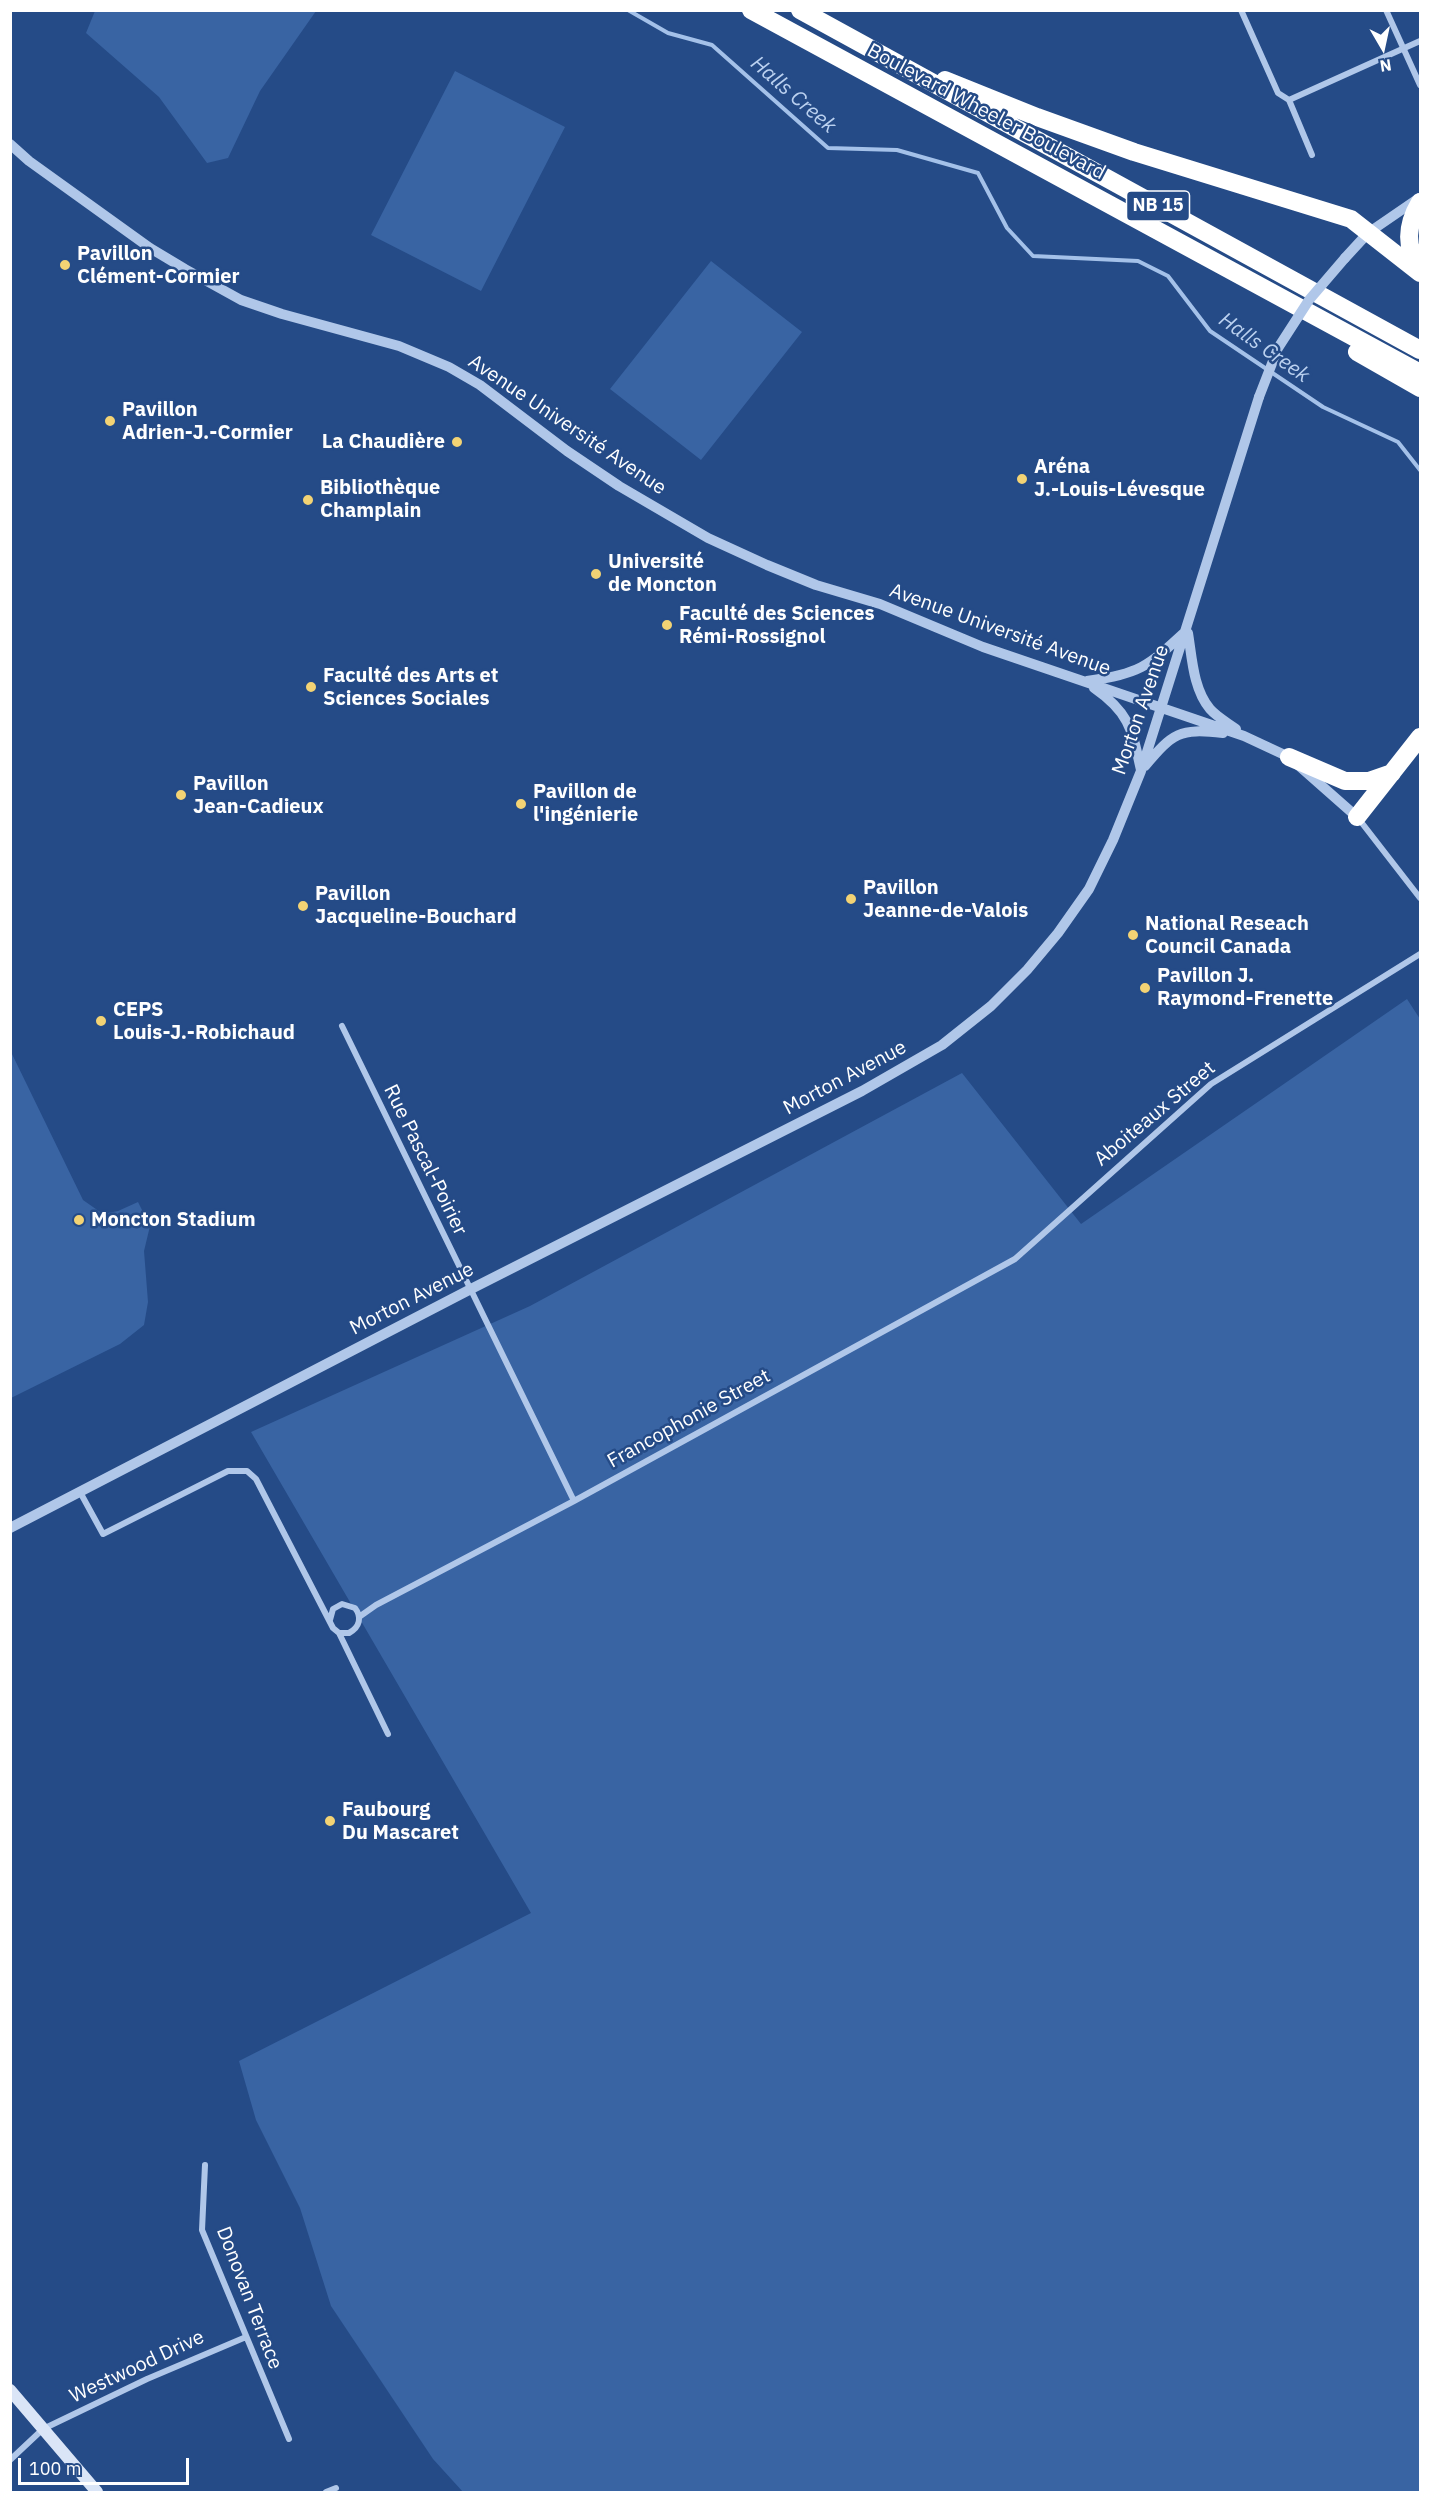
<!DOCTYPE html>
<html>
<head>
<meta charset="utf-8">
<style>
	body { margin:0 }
	#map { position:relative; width:1431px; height:2503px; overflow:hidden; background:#254b87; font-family:"IBM Plex Sans",sans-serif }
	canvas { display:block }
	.frame { position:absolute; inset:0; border:12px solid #fff; pointer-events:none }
	.north { position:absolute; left:1353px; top:18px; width:60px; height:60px; -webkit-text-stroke:4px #254b87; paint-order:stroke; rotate:171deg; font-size:16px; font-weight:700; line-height:24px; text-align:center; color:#fff }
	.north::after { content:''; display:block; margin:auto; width:21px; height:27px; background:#fff; clip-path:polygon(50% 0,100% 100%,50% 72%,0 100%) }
	.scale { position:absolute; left:18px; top:2458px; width:171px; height:27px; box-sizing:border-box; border:3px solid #fff; border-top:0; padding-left:8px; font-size:18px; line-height:21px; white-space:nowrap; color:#fff; -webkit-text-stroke:4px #254b87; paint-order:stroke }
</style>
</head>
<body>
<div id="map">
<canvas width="1431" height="2503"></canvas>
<div class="frame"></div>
<div class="north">N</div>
<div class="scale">100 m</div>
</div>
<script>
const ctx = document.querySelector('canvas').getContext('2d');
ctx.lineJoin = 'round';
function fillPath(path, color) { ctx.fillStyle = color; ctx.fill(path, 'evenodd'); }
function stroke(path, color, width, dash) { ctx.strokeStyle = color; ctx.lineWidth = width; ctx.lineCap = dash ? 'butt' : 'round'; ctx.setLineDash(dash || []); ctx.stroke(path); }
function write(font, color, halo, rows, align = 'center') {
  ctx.font = font + ' "IBM Plex Sans",sans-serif'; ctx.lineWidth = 5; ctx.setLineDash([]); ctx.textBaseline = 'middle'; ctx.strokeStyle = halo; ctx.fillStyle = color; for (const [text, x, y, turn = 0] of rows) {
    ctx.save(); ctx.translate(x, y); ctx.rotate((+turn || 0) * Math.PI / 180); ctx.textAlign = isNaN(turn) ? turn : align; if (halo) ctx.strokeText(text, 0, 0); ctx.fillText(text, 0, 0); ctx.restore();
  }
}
fillPath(new Path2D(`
	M95,11V10L316,11L260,91L228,158L207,163L159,97L86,33Z
	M455,71L565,127L481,291L371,235Z
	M711,261L802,332L701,460L610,389Z
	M1407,999L1420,1019V2492H463L433,2459L331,2306L300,2208L256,2120L239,2061L531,1913L251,1432L530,1306L962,1073L1081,1224Z
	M11,1052L83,1200L103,1214L118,1211L138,1202L150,1226L144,1251L148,1302L144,1325L120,1344L11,1398Z`), '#3964a3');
stroke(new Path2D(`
	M628,10L668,33L712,45L828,148L897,150L978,173L1007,228L1033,256L1138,261L1168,276L1210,331L1323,407L1398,442L1420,470`), '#a4c1e9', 4);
stroke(new Path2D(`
	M1241,10L1278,93L1289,100L1312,155
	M1386,10L1420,85
	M1289,100L1420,41
	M1358,818L1420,898
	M342,1026L574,1501
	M80,1492L103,1534L228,1471H247L256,1479L333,1628L339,1633H349C360,1627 362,1617 355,1608L342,1604L333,1609L330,1620
	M359,1617L376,1605L574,1501L1015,1259L1211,1084L1420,954
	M339,1633L388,1734
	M205,2165L202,2230L289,2439
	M10,2460L43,2429L147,2379L246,2337
	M326,2492L336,2488`), '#b0c7e9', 6);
stroke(new Path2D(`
	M10,144L29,161L150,248L185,269L241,300L282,314L399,346L449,367L480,385L567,451L619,486L708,538L767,565L816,585L880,604L983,647L1244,736L1289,757L1357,817
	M1345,258L1368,233L1419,198
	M1188,633C1192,657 1193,689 1210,709C1217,717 1228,723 1236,729
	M1087,681C1141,673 1146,668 1185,632
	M1094,688C1130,713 1132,730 1141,770
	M1145,766C1173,733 1179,728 1223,733
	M10,1528L469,1290L862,1091L942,1045L991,1006L1027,970L1058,933L1089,889L1113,840L1141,771L1259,397`), '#b0c7e9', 10);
stroke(new Path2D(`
	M10,2390L97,2492`), '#dae5f7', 12);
stroke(new Path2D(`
	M751,10L1420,373
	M800,10L1420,350
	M945,80L1037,117L1134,152L1351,219L1420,273
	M1420,202C1407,224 1404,246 1420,268
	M1357,352L1420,388
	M1289,757L1345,781H1369L1392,773
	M1357,817L1420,737`), '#fff', 18);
stroke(new Path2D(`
	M1259,397L1278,348L1309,300L1345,258`), '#b0c7e9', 10);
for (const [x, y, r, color] of [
	[65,265,6,"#f3d374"],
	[110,421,6,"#f3d374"],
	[457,442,6,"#f3d374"],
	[1022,479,6,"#f3d374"],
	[308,500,6,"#f3d374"],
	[596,574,6,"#f3d374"],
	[667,625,6,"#f3d374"],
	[311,687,6,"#f3d374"],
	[181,795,6,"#f3d374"],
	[521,804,6,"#f3d374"],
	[851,899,6,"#f3d374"],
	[303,906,6,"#f3d374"],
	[1133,935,6,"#f3d374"],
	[1145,988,6,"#f3d374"],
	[101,1021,6,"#f3d374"],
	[79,1220,6,"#f3d374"],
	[330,1821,6,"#f3d374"]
]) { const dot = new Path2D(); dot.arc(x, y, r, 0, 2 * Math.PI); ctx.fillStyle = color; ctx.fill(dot); stroke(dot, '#254b87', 2); }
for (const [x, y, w] of [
	[1158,206,63]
]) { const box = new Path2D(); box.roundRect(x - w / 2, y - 15, w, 30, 4.5); ctx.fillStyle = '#254b87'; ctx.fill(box); stroke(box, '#fff', 1.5); }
write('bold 18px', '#fff', null, [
	["NB 15",1158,206]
]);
write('20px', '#fff', '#254b87', [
	["Boulevard Wheeler Boulevard",986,112,28],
	["Avenue Université Avenue",567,425,34],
	["Avenue Université Avenue",1000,630,20],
	["Morton Avenue",1141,710,-71],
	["Morton Avenue",845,1078,-28],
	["Aboiteaux Street",1155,1114,-40],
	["Rue Pascal-Poirier",425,1160,64],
	["Morton Avenue",412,1299,-27],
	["Francophonie Street",689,1419,-29],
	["Donovan Terrace",249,2298,69],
	["Westwood Drive",137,2367,-25]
]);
write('bold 20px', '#fff', '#254b87', [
	["Pavillon",77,254],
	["Clément-Cormier",77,277],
	["Pavillon",122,410],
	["Adrien-J.-Cormier",122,433],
	["La Chaudière",445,442,"right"],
	["Aréna",1034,467],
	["J.-Louis-Lévesque",1034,490],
	["Bibliothèque",320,488],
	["Champlain",320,511],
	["Université",608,562],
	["de Moncton",608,585],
	["Faculté des Sciences",679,614],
	["Rémi-Rossignol",679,637],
	["Faculté des Arts et",323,676],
	["Sciences Sociales",323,699],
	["Pavillon",193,784],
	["Jean-Cadieux",193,807],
	["Pavillon de",533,792],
	["l'ingénierie",533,815],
	["Pavillon",863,888],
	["Jeanne-de-Valois",863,911],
	["Pavillon",315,894],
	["Jacqueline-Bouchard",315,917],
	["National Reseach",1145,924],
	["Council Canada",1145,947],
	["Pavillon J.",1157,976],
	["Raymond-Frenette",1157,999],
	["CEPS",113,1010],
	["Louis-J.-Robichaud",113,1033],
	["Moncton Stadium",91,1220],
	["Faubourg",342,1810],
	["Du Mascaret",342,1833]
], 'left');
write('italic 21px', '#bbd1f0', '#254b87', [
	["Halls Creek",793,95,41],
	["Halls Creek",1264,348,35]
]);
</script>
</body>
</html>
